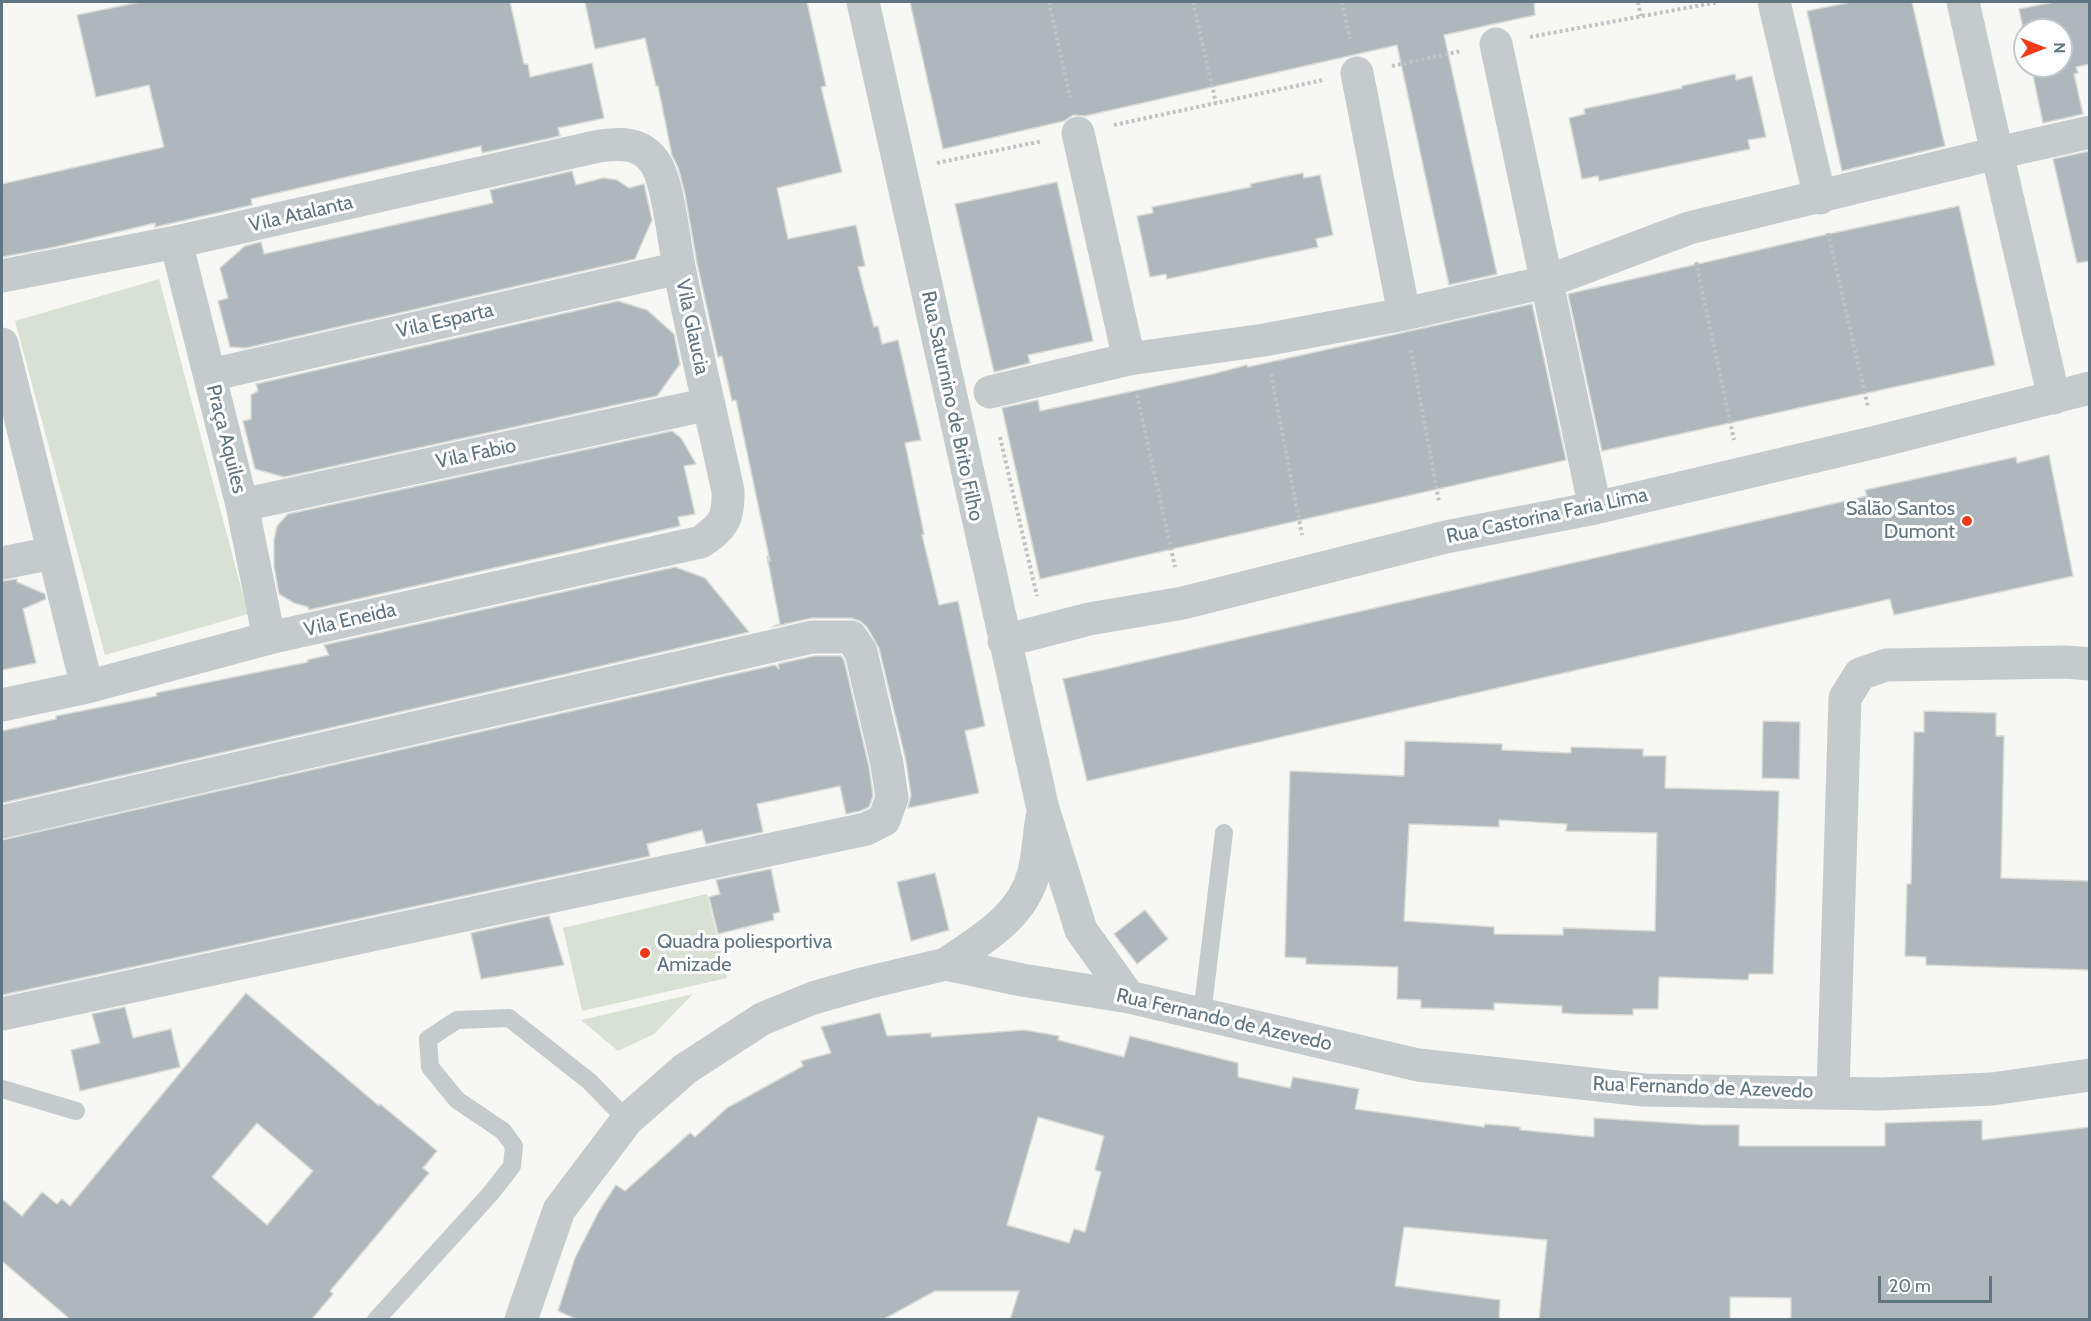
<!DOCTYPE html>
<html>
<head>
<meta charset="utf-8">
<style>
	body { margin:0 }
	#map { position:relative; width:2091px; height:1321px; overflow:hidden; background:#f7f7f4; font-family:Cabin,sans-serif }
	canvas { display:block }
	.frame { position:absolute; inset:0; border:3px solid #607582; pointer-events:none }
	.north { position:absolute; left:2013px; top:18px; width:60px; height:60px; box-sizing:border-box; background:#fff; border:2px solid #bfc8cd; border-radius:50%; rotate:90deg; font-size:16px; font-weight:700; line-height:24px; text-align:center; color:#607582 }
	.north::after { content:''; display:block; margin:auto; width:21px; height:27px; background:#f23b1a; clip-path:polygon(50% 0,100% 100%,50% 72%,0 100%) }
	.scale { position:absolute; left:1878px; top:1276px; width:114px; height:27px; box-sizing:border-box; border:3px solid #607582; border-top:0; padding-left:8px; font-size:18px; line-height:21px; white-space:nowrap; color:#607582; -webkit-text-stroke:4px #fff; paint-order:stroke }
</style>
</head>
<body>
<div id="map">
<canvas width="2091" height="1321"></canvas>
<div class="frame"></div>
<div class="north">N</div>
<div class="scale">20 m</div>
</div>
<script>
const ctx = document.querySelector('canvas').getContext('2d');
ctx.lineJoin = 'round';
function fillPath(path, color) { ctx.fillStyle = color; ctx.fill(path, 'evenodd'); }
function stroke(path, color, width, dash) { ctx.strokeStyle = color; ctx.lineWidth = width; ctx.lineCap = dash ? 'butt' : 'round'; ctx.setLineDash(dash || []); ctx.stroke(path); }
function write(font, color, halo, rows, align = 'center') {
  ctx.font = font + ' Cabin,sans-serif'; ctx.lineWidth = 6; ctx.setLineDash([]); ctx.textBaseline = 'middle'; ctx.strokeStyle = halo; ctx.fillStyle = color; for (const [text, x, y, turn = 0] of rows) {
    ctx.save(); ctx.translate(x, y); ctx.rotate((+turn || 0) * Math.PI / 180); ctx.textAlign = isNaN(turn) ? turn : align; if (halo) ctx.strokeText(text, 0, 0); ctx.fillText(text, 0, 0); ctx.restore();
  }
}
fillPath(new Path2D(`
	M159,279L248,614L105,655L15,321Z
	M707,894L727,978L582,1011L563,928Z
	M693,994L654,1034L618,1051L581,1020Z`), '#d9e0d4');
const building = new Path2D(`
	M140,2H510L524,64H528L530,77L592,63L604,118L558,128L560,136L482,153L481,146L251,199L252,205L155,227V223L55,247L2,257V184L164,147L149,85L96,97L77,15Z
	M585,2H807L826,86L821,87L842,172L777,188L788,239L856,225L865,266L858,267L874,327L878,326L882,344L898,340L921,440L905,443L924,534L922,535L939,605L958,601L985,726L965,731L979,793L908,808L911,795L906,761L879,648L867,627L860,621L851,618H812L772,627L780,624L767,556L770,561L736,400L732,401L722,356L718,357L697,263L685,194L678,167L672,155L658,86H656L645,38L595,49Z
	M910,2H1534L1535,15L1444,35L1497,274L1449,285L1397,45L1085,116L1073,115L1064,121L943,149Z
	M1851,2H1912L1945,146L1842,171L1807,11Z
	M2054,2H2090V64L2076,67L2078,73L2074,74L2083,114L2043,123L2031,66H2061V30H2025V37L2019,9Z
	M1735,74L1736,80L1752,76L1766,137L1748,140L1750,149L1599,181L1598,176L1582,179L1569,118L1585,114L1584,109L1682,88V86Z
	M2090,151V261L2077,263L2053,159Z
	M572,171L576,185L603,178L617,180L629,188L644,184L652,220L635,259L246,348L230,347L218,301L228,298L220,268L245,246L261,242L264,254L493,203L490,190Z
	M1303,173L1304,178L1320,175L1333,235L1316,239L1318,247L1167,279L1166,274L1150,277L1137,216L1153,213L1152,207L1251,187L1250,184Z
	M1057,182L1093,341L1028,355L1030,363L994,372L955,204Z
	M1959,206L1995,365L1602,451L1568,294L1815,237Z
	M618,301L647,310L674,334L680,364L657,396L284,477L255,469L243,421L251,419V395L258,391L256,384Z
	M1532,304L1566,460L1040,579L1002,408L1038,400L1040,411L1213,374L1247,365L1248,367Z
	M672,431L681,438L696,464L684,466L695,514L678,517L680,526L309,610L308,607L294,603L279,594L274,566V540L277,526L288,514Z
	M2049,455L2073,576L1894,615L1890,599L1087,781L1063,679L1867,496L1865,490L2016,457L2017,463Z
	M675,567L705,578L749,632L2,803V731L56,719V716L157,696L156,693L308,662L307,660L329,655L324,645Z
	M17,579V582L45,594L46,599L23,609L36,663L2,670V581Z
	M814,656H841L844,660L869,767L873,796L869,807L860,811L846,814L840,786L757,804L763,832L706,844L702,830L647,844L650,856L2,995V840L775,665L779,669L778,664Z
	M1924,711L1996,713V736H2004L2001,878L2090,881V970L1926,965V957L1905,956L1907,884H1911L1914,732H1924Z
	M1763,721L1800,722L1799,779L1762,778Z
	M1405,741L1502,744V750L1571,753V747L1643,749V756H1666L1665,788L1779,791L1773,974H1749L1748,980L1659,977L1658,1009H1633V1015L1577,1014L1562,1013V1006L1494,1003V1010L1421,1008V1000L1397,999L1398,967L1306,964V958L1285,957L1290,771L1404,776ZM1499,820L1567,824L1566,831L1657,833L1655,931L1563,928V935L1494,934V927L1404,921L1409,824L1499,827Z
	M771,869L780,912L773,914L774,920L718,934L709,897L720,894L716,880Z
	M935,873L949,930L911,941L897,882Z
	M1145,910L1168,939L1137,964L1114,934Z
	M549,916L564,965L481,979L471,933Z
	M246,993L379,1106L380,1104L437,1151L423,1168L429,1173L330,1291L333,1294L311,1320H71L2,1261V1199L22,1216L42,1192L57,1204L62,1199L70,1206ZM257,1123L313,1171L267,1225L212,1177Z
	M125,1007L133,1038L171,1029L180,1067L80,1091L71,1050L100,1043L92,1014Z
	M880,1013L887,1036L931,1033V1037L1024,1030L1059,1036L1058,1040L1124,1057L1130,1036L1238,1063V1077L1290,1088L1293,1077L1359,1089L1355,1109L1484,1127L1485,1124L1520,1127V1130L1594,1137V1118L1703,1125H1739V1146H1885V1123L1982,1120V1140L2090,1127V1320H1791V1298L1730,1297V1320H1539L1547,1240L1404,1227L1395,1286L1500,1300L1499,1320H1010L1019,1291H935L882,1320L576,1319L558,1311L575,1258L599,1211L616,1185L625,1191L690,1133L695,1137L727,1108L803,1066L801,1061L831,1053L821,1027ZM1038,1117L1104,1136L1095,1170L1101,1172L1085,1232L1074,1229L1069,1243L1007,1225Z`);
fillPath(building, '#adb7bc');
stroke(building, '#d9d9d6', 1.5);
stroke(new Path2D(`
	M1049,2L1070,97
	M1193,2L1216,103
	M1342,2L1350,39
	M1638,2L1641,16
	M1530,37L1718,2
	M1392,66L1461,51
	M1114,125L1323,80
	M937,163L1042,141
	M1828,233L1868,407
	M1696,262L1734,440
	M1411,350L1439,502
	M1271,374L1302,535
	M1137,395L1175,567
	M1000,437L1037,596`), '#c0c3c5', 4, [3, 3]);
stroke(new Path2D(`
	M1202,1014L1224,833
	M2,1089L76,1111
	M376,1320L491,1193L512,1166L514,1146L503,1131L457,1100L430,1067L428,1039L457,1020L509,1018L589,1081L627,1120`), '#c5cacd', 18);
stroke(new Path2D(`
	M863,2L1043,809L1081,930L1129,997
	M1774,2L1820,198
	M1963,2L1997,153L2090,132
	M1496,44L1595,508
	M1357,73L1404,314
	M1078,133L1129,359
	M176,242L242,505L269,638
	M2,276L176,242L599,146C621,143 642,142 656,164C668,183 674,242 679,267C694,342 712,417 728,491C729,520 723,526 701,542L269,638L87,687L2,705
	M2,344L87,687
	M210,375L679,268
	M990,392L1129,359L1264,340L1404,314L1546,282L1689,228L1997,153L2054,398
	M242,505L709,404
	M2,563L53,553
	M1004,641L1089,619L1183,603L1446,537L1595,508L1876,442L2090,388
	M2,822L812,637H851L861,652L887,764L892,798L884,820L866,829L2,1014
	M946,964C981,940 1023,917 1034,872C1038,855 1039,835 1042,817
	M1833,1093L1845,698L1860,674L1886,665L2066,662L2090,664
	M521,1320L559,1210L627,1120L685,1069L762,1019L813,998L866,983L946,964L1022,980L1129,997L1418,1065L1644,1090L1881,1094L1992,1089L2090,1075`), '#c5cacd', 33);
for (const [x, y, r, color] of [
	[1967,521,6,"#f23b1a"],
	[645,953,6,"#f23b1a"]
]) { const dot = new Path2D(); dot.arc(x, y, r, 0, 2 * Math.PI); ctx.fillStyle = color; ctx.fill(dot); stroke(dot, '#fff', 2); }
write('20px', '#607582', '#fff', [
	["Vila Atalanta",301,214,-13],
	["Vila Esparta",445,321,-13],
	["Vila Glaucia",692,327,78],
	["Rua Saturnino de Brito Filho",952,406,78],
	["Praça Aquiles",226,439,76],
	["Vila Fabio",476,454,-12],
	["Rua Castorina Faria Lima",1547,516,-12],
	["Vila Eneida",350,620,-13],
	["Rua Fernando de Azevedo",1224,1020,13],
	["Rua Fernando de Azevedo",1703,1088,2]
]);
write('20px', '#607582', '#fff', [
	["Salão Santos",1955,509],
	["Dumont",1955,532],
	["Quadra poliesportiva",657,942,"left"],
	["Amizade",657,965,"left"]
], 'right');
</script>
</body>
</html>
